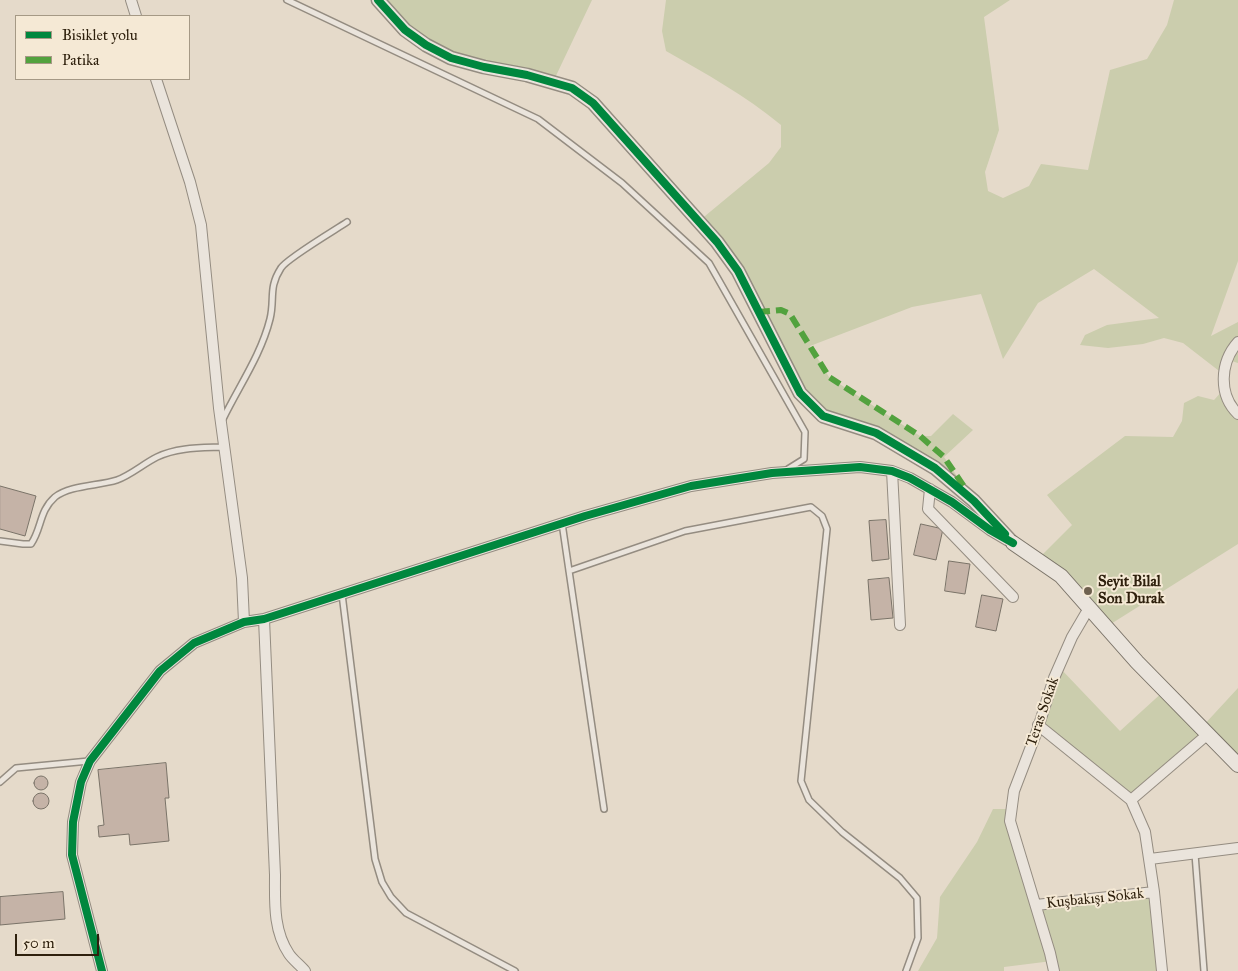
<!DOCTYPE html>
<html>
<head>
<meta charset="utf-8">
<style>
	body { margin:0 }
	#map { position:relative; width:1238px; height:971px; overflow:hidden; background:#e5daca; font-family:"IM FELL Great Primer",serif }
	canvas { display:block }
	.legend { position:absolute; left:15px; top:15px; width:175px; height:65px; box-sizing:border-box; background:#f5e9d5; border:1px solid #a59985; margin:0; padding:6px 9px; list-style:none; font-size:15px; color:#2e200d }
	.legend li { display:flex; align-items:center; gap:10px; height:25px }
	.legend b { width:25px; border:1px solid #a59985 }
	.scale { position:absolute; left:15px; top:934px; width:84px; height:22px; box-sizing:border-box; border:2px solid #2e200d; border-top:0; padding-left:6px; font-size:15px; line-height:18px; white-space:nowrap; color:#2e200d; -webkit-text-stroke:4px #f5e9d5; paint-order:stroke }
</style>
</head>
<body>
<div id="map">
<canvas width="1238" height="971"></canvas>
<ul class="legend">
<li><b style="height:6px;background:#00873e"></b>Bisiklet yolu</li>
<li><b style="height:6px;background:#52a23e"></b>Patika</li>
</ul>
<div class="scale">50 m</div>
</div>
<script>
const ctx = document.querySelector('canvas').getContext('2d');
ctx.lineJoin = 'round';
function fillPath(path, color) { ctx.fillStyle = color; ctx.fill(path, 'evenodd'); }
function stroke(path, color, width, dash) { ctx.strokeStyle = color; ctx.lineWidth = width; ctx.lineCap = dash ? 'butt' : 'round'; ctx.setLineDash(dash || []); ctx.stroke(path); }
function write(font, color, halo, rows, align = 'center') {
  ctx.font = font + ' "IM FELL Great Primer",serif'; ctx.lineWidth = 4; ctx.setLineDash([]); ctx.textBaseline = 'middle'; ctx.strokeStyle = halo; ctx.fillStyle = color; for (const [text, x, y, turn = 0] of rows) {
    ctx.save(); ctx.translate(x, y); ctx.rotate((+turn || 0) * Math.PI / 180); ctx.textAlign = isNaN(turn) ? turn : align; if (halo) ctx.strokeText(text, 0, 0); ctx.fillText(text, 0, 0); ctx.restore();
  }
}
fillPath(new Path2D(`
	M378,0H592L553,82L426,45Z
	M666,0H1010L984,17L999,130L985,172L988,191L1003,198L1029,186L1041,164L1088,170L1110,70L1147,59L1167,25L1174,0H1238V261L1211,336L1238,322V363L1228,360L1223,374L1183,343L1164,338L1143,344L1108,348L1080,345L1085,335L1107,325L1159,318L1094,269L1038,303L1003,359L981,294L912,307L810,346L829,377L920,436H931L953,414L973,430L944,457L974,501L935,468L837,421L800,393L738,271L699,221L769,163L781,147V125C745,95 706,74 666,51L662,31Z
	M1224,389L1238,414V544L1106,627L1037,560L1072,525L1047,495L1125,436L1173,437L1182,421L1184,403L1198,396L1214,400Z
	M1059,667L1120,731L1165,690L1202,727L1238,688V765L1208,734L1131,800L1038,725Z
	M993,809H1012L1036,905L1154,892L1162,971H1054L1052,961L1004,967V971H918L937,938L940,897L977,842Z`), '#cbcdad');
const building = new Path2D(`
	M0,486L36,496L25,536L0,529Z
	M886,520L889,559L872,561L869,521Z
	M921,524L943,529L936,560L914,555Z
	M949,561L970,564L965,594L945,591Z
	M889,578L893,618L871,620L868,580Z
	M982,595L1003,599L996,631L976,627Z
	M166,763L169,798H165L169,841L130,845L129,834L99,837L98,826L104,825L98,770Z
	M34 783a7 7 0 1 1 14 0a7 7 0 1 1-14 0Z
	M33 801a8 8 0 1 1 16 0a8 8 0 1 1-16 0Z
	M63,892L65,919L0,925V897Z`);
fillPath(building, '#c5b3a7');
stroke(building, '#7a7368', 1);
const service = new Path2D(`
	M287,0L538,119L622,183L709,263L805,432L804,459L788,469
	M223,419C239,386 261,355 270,319C275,299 268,288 281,268C286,259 335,230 347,222
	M562,523L604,809
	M0,541L23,544H31C42,528 39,511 55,497C70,485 99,486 117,480C131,475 143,464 157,457C178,447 201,448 224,447
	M569,571L685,531L811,507L822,516L827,529L801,781L809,800L842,832L900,878L917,898L918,938L906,971
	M342,594L375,859L382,882L391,897L406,913L515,971
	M0,782L16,768L89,761
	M1195,854L1204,971`);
const minor = new Path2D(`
	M131,0L136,16
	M156,79L190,182L201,225L219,408L242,578L244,622
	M1238,342C1220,362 1218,395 1238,414
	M892,471L900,625
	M930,489L928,509L1013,597
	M264,619L275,875C275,902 273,930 289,954C293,960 300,965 305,971
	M1038,725L1131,800L1145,832L1154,892L1162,971
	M1131,800L1208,734
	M1150,859L1238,848
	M1036,905L1154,892
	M102,971L72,855L73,822L81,782L90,761L160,671L194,643L244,622L264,619L585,516L691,486L772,473L860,467L892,471L910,478L952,502L990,530L1007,540
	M1054,971L1050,953L1010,821L1014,791L1037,731L1054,678L1072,637L1089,608`);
const tertiary = new Path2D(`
	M378,0L405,30L426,45L451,58L484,67L527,75L572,88L593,103L717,242L738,271L800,393L823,416L876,433L935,468L974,501L1013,543`);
const secondary = new Path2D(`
	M1013,543L1061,576L1137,662L1238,765`);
stroke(service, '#948c81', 8);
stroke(minor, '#948c81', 12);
stroke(tertiary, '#948c81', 15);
stroke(secondary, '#7a7368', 16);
stroke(service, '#eae4dc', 5);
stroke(minor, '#eae4dc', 10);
stroke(tertiary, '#eae4dc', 12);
stroke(secondary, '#eae4dc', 14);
stroke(new Path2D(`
	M758,312L781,310L790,314L829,377L920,436L944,457L965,488`), '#52a23e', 6, [12, 6]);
stroke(new Path2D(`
	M378,0L405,30L426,45L451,58L484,67L527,75L572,88L593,103L717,242L738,271L800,393L823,416L876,433L935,468L974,501L1005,534
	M102,971L72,855L73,822L81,782L90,761L160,671L194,643L244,622L264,619L585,516L691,486L772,473L860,467L892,471L910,478L952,502L990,530L1013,543`), '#00873e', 8);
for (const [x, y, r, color] of [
	[1088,591,5,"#6e614f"]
]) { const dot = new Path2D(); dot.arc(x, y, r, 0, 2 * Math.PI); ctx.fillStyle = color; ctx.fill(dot); stroke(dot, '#f5e9d5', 2); }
write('bold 15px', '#2e200d', '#f5e9d5', [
	["Seyit Bilal",1098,582],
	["Son Durak",1098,599]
], 'left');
write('15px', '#2e200d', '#f5e9d5', [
	["Teras Sokak",1043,712,-71],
	["Kuşbakışı Sokak",1095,899,-6]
]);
</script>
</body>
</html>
